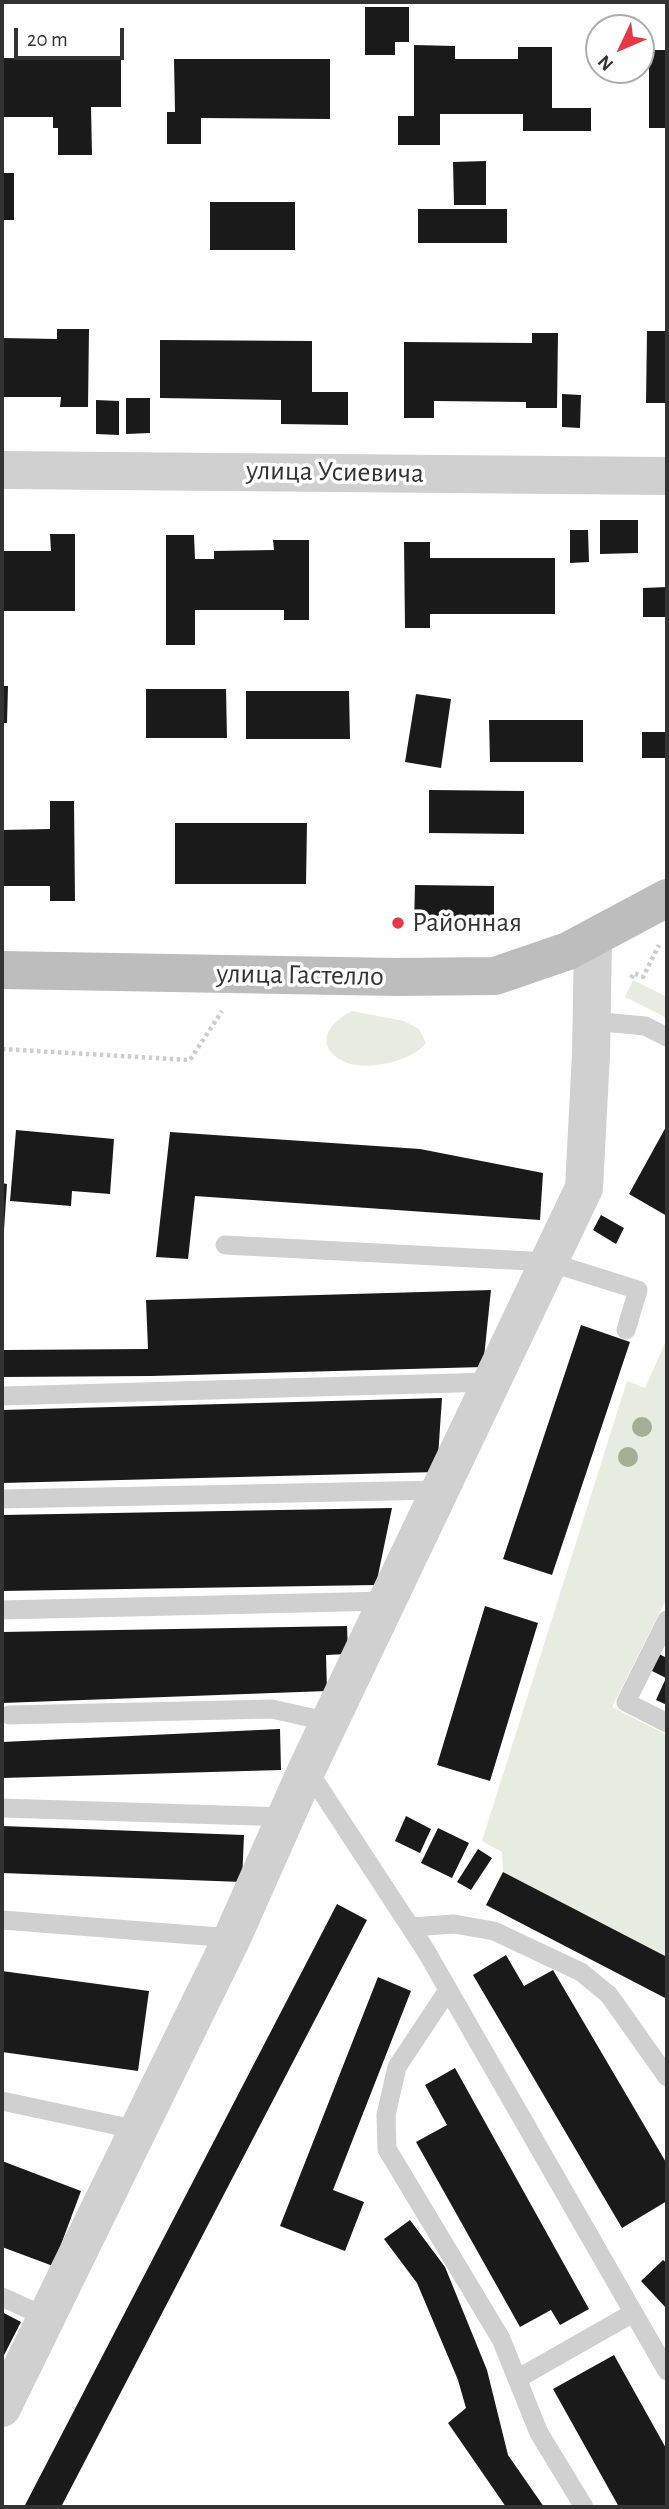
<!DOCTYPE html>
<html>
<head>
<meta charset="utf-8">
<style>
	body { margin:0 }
	#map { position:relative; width:669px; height:2509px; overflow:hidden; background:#fff; font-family:"Alegreya Sans",sans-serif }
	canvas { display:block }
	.frame { position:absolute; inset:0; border:4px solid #333; pointer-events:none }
	.north { position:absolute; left:585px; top:14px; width:70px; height:70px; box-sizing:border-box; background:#fff; border:2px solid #adadad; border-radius:50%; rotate:226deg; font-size:19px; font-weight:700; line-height:28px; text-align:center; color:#333 }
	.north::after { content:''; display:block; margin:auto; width:24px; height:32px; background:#e63946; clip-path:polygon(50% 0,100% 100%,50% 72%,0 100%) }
	.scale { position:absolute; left:14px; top:28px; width:110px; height:32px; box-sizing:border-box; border:4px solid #333; border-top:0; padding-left:9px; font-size:21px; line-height:24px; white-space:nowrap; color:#333; -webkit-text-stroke:5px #fff; paint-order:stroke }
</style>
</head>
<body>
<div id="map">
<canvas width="669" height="2509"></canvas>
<div class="frame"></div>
<div class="north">N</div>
<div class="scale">20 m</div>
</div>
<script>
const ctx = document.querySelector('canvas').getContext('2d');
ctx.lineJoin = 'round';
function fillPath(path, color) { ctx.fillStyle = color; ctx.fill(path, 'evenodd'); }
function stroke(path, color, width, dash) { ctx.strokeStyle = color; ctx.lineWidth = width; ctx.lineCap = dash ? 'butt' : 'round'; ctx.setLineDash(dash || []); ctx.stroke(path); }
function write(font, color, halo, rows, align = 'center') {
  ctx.font = font + ' "Alegreya Sans",sans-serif'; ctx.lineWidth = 7; ctx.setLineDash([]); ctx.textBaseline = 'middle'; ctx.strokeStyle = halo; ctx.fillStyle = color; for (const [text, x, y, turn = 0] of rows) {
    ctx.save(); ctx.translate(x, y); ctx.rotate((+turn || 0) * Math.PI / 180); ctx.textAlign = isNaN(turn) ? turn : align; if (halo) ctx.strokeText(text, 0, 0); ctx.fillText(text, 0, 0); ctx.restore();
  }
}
fillPath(new Path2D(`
	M633,980L667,997V1018L625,997Z
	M352,1011L404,1021L419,1029L426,1043C413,1061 366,1072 345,1062C313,1047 327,1023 352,1011Z
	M667,1339V1598L612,1707L667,1735V1957L503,1872L502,1852L482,1841L627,1381L645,1388Z`), '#e6ecdf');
fillPath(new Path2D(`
	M365,7H409V42H395V55H365Z
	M414,45L455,46V59H518V47H552V108H591V131H523V114H440V145H398V116H414Z
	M649,50H667V128H649Z
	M2,58L121,59V107H91L92,155H58V128H53V117H2Z
	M174,59H330V119L201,118V144H167V112H175Z
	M486,161V205H454L453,162Z
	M2,173H14V220H2Z
	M210,202H295V250H210Z
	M418,209H507V243H418Z
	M57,329H89L88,407H60L61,397H2V338L57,339Z
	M647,331H667V403H646Z
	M532,333H558L557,408H526V402L434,401V418H404V342L532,343Z
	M160,340L312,341V392H348V425L281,424V400L160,398Z
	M562,394L581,395L580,428L562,427Z
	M126,398H150V433L126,434Z
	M96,400L119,401V435L96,434Z
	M600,520H638V553L600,554Z
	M570,530H588L589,562L570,563Z
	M50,534H75V611H2V551H51Z
	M166,535H194L195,559H214V551L274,550L273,540H309V620H284V610H195V645H166Z
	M404,542H430V558H555V614H430V628H405Z
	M667,587V617H643V588Z
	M2,686H8L7,723H2Z
	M146,689H226L227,738H146Z
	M246,691H349L350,739H246Z
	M416,694L451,699L441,768L405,762Z
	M489,720H583V762H490Z
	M642,732H667V758H642Z
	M429,790L524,791V834L429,833Z
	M50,801H74L75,901H50V886H2V830L50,829Z
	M175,823H307L306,884H175Z
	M415,885L494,886V926L414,925Z
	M667,1125V1216L629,1194Z
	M16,1130L114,1139L110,1194L72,1191L71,1206L10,1201Z
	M170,1132L420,1149L543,1173L540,1220L195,1196L188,1259L156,1257Z
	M2,1183L7,1184L4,1230H2Z
	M601,1215L624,1228L616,1244L593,1230Z
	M491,1290L483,1367L151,1376L2,1377V1350L148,1349L146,1300Z
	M581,1325L630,1342L552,1575L503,1559Z
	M442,1398L437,1472L2,1483V1410Z
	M392,1508L376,1585L2,1591V1515Z
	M485,1606L538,1623L490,1781L437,1765Z
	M347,1626L348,1654L326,1655L327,1691L2,1703V1632Z
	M657,1653L667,1658V1705L656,1700L666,1678L650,1670Z
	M280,1729L281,1770L2,1778V1742Z
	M406,1816L431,1829L420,1853L395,1841Z
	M2,1826L244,1835L242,1882L2,1873Z
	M438,1828L469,1843L452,1878L421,1863Z
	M478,1849L492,1858L471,1890L457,1882Z
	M503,1872L667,1957V1999L486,1905Z
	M337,1904L367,1920L61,2507H24Z
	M506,1955L524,1986L553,1970L667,2164V2201L622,2228L473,1975Z
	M2,1971L149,1991L138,2071L2,2052Z
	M378,1977L411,1991L333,2190L364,2202L345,2251L280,2226Z
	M455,2068L589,2309L560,2325L551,2310L520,2327L416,2142L447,2125L425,2085Z
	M2,2161L81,2191L53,2266L2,2247Z
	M410,2220L445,2267L487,2370L508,2455L544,2507H506L448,2423L466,2408L458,2380L417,2283L384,2239Z
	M663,2260L667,2263V2309L641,2281Z
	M2,2312L21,2322L2,2359Z
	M614,2355L667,2450V2507H619L553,2389Z`), '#1a1a1a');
stroke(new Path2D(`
	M631,978L634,973L643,977L659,945
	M2,1049L190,1060L222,1011`), '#cdcdcd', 4.5, [3.5, 3.5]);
stroke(new Path2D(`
	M592,1021L645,1026L667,1037
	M225,1245L549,1262L638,1290L626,1330
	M2,1396L491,1382
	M2,1499L440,1490
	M2,1610L387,1601
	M667,1620L626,1702L667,1723
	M9,1715L272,1709L330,1722
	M307,1769L426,1951L667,2371
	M2,1808L286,1817
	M2,1920L232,1938
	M411,1927L454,1924L494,1931L581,1972L609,1995L667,2077
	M448,1990L397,2067L386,2115L387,2149L501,2339L539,2433L584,2507
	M2,2101L138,2130
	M2,2297L46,2317
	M517,2379L633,2313`), '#d0d0d0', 19);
stroke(new Path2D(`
	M2,470L667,476
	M2,2408L232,1938L307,1769L584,1188L591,1054L593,940`), '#d0d0d0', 38);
stroke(new Path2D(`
	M2,970L397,977L495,976L568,951L667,898`), '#bdbdbd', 38);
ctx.fillStyle = '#a2b095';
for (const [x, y] of [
	[642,1427],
	[628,1457]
]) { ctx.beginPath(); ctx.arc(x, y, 10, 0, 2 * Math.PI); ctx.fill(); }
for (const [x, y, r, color] of [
	[398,923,7,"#e63946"]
]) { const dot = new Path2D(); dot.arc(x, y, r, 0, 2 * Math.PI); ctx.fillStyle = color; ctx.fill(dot); stroke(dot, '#fff', 2.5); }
write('28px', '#333', '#fff', [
	["улица Усиевича",335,472,1],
	["улица Гастелло",300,975,1]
]);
write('28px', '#333', '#fff', [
	["Районная",412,923]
], 'left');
</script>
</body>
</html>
